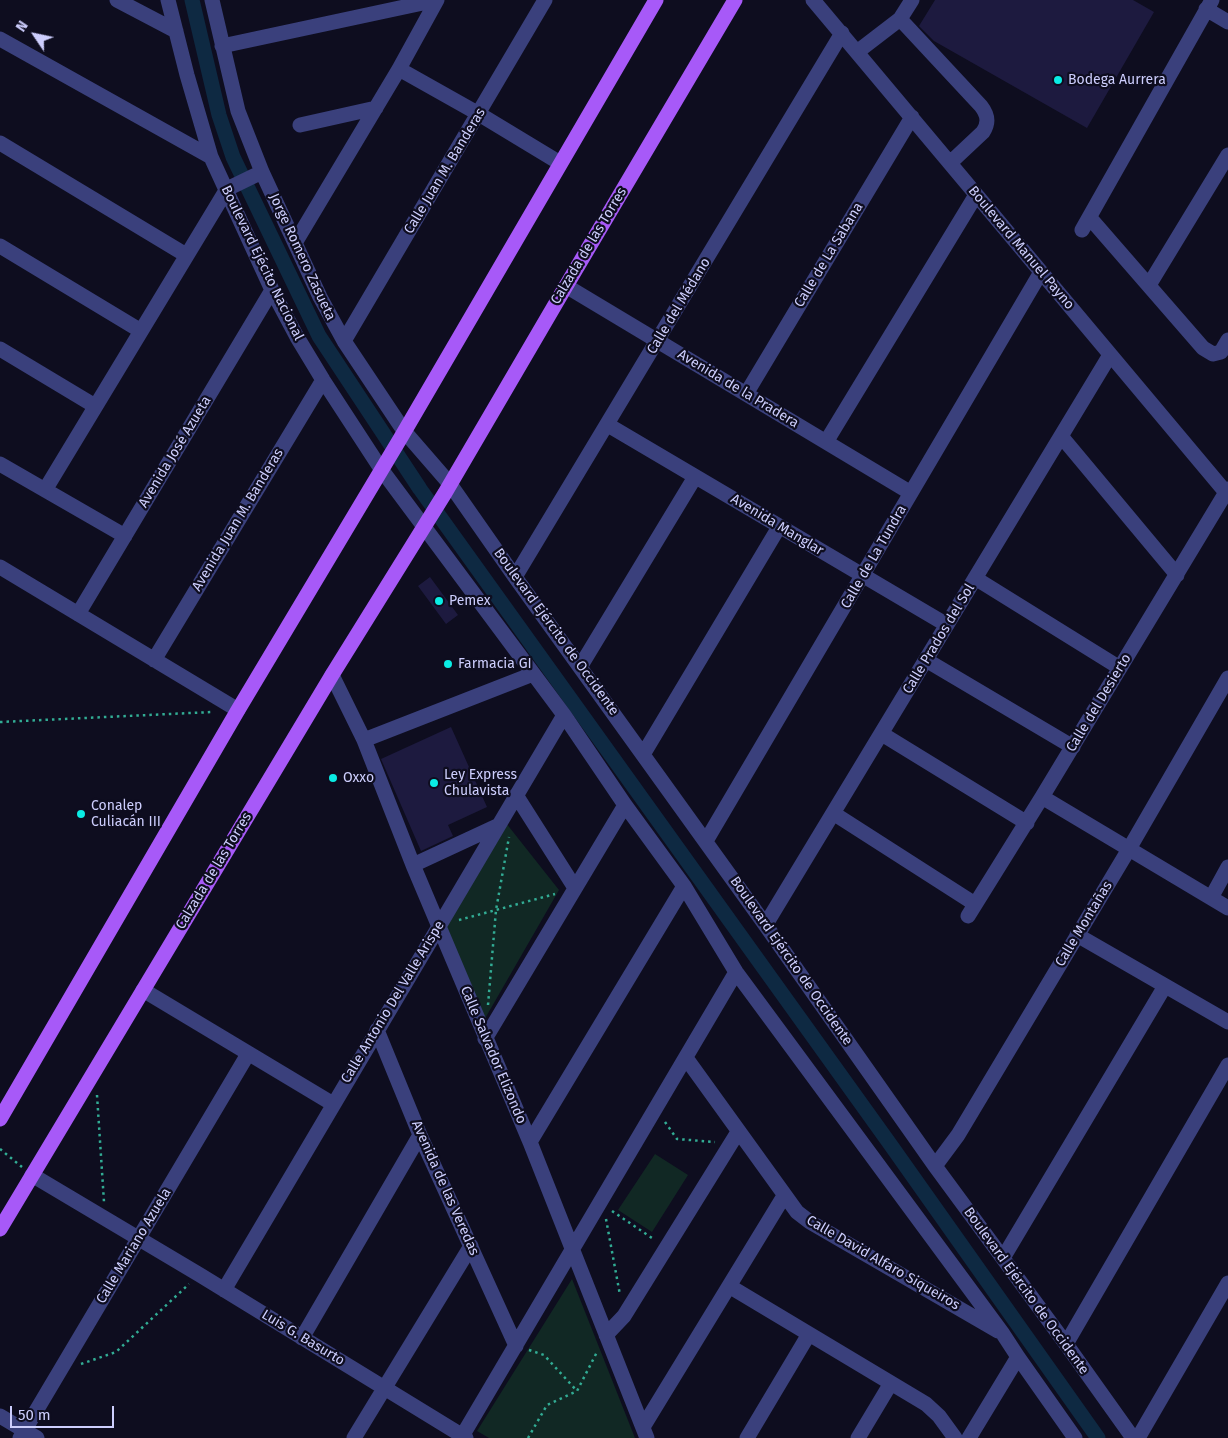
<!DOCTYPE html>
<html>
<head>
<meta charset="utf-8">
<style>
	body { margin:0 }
	#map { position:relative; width:1228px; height:1438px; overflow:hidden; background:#0e0d1f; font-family:"Fira Sans",sans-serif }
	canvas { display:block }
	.north { position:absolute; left:10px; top:10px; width:50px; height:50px; -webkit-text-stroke:4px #0e0d1f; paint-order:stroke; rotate:304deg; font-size:14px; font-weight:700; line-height:20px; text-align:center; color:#cdcefd }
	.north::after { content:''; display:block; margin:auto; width:18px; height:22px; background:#cdcefd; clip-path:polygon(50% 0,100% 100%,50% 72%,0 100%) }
	.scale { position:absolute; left:10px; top:1406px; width:104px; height:22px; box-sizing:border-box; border:2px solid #cdcefd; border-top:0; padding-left:6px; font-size:15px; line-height:18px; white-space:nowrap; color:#cdcefd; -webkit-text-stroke:4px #0e0d1f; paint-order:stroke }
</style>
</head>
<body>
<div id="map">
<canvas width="1228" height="1438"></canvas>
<div class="north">N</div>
<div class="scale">50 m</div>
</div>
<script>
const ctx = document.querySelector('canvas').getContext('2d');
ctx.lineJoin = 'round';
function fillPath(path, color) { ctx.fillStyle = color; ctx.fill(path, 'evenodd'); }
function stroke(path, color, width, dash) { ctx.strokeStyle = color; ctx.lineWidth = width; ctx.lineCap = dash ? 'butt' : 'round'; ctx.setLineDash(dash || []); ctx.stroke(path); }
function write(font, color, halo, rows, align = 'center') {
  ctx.font = font + ' "Fira Sans",sans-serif'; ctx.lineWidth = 4.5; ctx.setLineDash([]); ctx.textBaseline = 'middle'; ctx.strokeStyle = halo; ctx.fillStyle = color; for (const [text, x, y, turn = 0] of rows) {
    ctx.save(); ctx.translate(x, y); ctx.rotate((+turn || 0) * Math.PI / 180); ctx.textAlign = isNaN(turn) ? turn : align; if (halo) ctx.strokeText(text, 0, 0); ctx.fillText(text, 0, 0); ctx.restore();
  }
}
fillPath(new Path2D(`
	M506,823L559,890L483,1022L444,930Z
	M655,1154L688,1175L652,1232L618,1210Z
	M572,1279L635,1438H489L477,1431Z`), '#112824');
stroke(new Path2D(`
	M192,0L219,115L233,157L319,336L420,489L890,1144L1098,1438`), '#0e2942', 15);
fillPath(new Path2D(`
	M935,0H1133L1154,12L1087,128L934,41L919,26Z
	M430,577L458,615L446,624L418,586Z
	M451,727L487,807L448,825L453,836L421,851L381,759Z`), '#1d1a3f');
stroke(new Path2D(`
	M0,722L212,712
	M459,920L555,894
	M488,1005L496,910L509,837
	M97,1095L104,1202
	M665,1122L677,1139L715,1142
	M0,1149L22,1167
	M612,1211L655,1240
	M606,1219L620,1295
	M529,1350L544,1355L577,1391
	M81,1364L116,1352L189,1284
	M528,1438L547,1405L577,1391L597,1352`), '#32ac94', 2.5, [2.5, 4]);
stroke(new Path2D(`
	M117,0L176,31
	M168,0L187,75L211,157L272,290L297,337L323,380L381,469L564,715L625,805L684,886L736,972L1003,1334L1018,1357L1075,1438
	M212,0L238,111L262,172L320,297L344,341L404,431L450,484L515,577L764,923L935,1166L1066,1344L1133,1438
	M813,0L1228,495
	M912,0L900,19L981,106C988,115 989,123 983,132L950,163
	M1206,9L1228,22
	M0,39L211,157
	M222,46L437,0
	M857,52L900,19
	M399,69L479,114L560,163
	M300,125L376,108
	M0,143L186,255
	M1090,218L1203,348L1213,354L1221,352L1228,340
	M1082,230L1212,0
	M295,243L399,69L437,0
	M0,246L141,331
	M1149,285L1228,155
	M566,286L911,493
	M344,341L545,0
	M0,349L95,406
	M746,394L912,117
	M608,425L947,625
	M1061,436L1177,575
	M826,442L976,195
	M0,464L125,536
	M45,490L227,189L262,172
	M0,567L238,710
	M515,577L842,33
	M975,578L1120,668
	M78,614L272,290
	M154,660L323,380
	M926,660L1073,747
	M580,667L695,477
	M332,675L364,740L413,865L530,1142L647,1438
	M882,734L1027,823
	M364,740L533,674
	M644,753L779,527
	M516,795L575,888
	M1042,797L1228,908
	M833,813L975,904
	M706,841L1041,272
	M413,865L497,826
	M1211,898L1228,867
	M968,916L1042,797L1228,489
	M764,923L769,919L1110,355
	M1077,935L1228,1022
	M143,990L333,1104
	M377,1030L420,1135L516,1346
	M485,1039L625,805
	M686,1058L797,1212L810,1222L998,1331
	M530,1142L684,886
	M935,1166L958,1135L1129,849L1228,678
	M32,1175L200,1275L466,1438
	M1003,1258L1165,986
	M729,1286L926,1404L939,1416L955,1438
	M224,1290L564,715
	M606,1335L624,1316L738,1132
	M302,1338L420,1135
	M1066,1344L1228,1065
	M0,1416L37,1438
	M643,1427L784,1196
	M20,1438L248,1054
	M354,1438L471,1246
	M461,1438L736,972
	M747,1438L809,1334
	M858,1438L891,1383
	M969,1438L1018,1357
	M1138,1438L1228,1283`), '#3a407c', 15);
stroke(new Path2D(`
	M0,1119L238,710L400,439L656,0
	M0,1229L332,675L445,493L566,286L735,0`), '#a759f8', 15);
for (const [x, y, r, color] of [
	[1058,80,5,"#0aece4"],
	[439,601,5,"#0aece4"],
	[448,664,5,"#0aece4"],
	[333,778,5,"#0aece4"],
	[434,783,5,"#0aece4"],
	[81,814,5,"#0aece4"]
]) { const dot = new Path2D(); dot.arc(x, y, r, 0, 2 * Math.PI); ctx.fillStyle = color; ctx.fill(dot); stroke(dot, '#0e0d1f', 2); }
write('14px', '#cdcefd', '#0e0d1f', [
	["Bodega Aurrera",1068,80],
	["Pemex",449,601],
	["Farmacia GI",458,664],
	["Ley Express",444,775],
	["Chulavista",444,791],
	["Oxxo",343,778],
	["Conalep",91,806],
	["Culiacán III",91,822]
], 'left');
write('14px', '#cdcefd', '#0e0d1f', [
	["Calle Juan M. Banderas",445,171,-59],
	["Calzada de las Torres",589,246,-59],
	["Boulevard Manuel Payno",1021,248,50],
	["Calle de La Sabana",829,255,-59],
	["Jorge Romero Zasueta",302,257,65],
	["Boulevard Ejécito Nacional",262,263,64],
	["Calle del Médano",679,306,-59],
	["Avenida de la Pradera",738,389,31],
	["Avenida José Azueta",175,452,-59],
	["Avenida Juan M. Banderas",238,520,-59],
	["Avenida Manglar",777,525,31],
	["Calle de La Tundra",874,557,-60],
	["Boulevard Ejército de Occidente",556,632,54],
	["Calle Prados del Sol",939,639,-59],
	["Calle del Desierto",1099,703,-59],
	["Calzada de las Torres",214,871,-59],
	["Calle Montañas",1084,924,-59],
	["Boulevard Ejército de Occidente",791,961,55],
	["Calle Antonio Del Valle Arispe",393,1002,-59],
	["Calle Salvador Elizondo",493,1055,67],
	["Avenida de las Veredas",445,1188,66],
	["Calle Mariano Azuela",134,1246,-59],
	["Calle David Alfaro Siqueiros",883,1263,30],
	["Boulevard Ejército de Occidente",1026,1291,54],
	["Luis G. Basurto",303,1338,31]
]);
</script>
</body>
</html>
